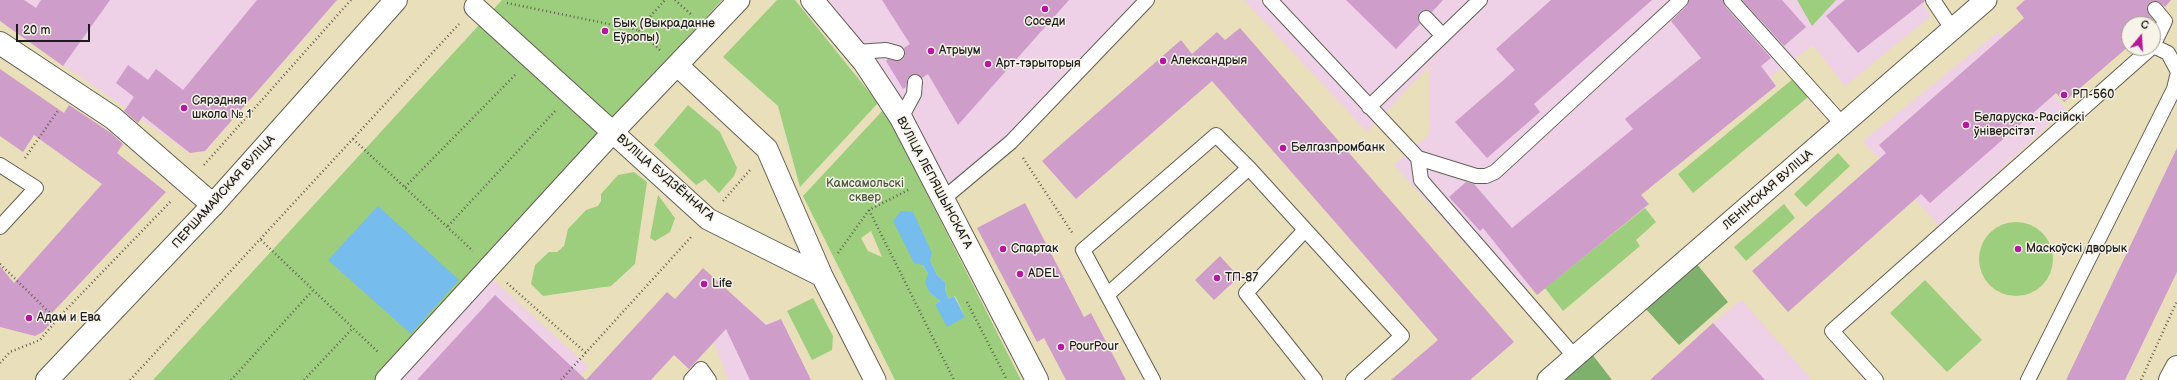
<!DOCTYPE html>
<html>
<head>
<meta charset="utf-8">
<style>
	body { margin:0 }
	#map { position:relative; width:2177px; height:380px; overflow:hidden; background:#eadfbb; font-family:"Balsamiq Sans",sans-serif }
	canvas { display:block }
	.north { position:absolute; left:2121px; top:16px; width:40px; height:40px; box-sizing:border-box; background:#f7f3e8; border:1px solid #9f9d96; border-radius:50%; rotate:18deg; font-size:11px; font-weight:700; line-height:16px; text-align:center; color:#1c1c1c }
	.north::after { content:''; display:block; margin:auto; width:14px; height:18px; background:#b5179e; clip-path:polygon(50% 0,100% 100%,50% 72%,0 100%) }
	.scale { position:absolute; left:16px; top:24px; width:74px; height:18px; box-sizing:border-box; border:2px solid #1c1c1c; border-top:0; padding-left:5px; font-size:12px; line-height:14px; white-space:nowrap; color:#1c1c1c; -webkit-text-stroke:3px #f7f3e8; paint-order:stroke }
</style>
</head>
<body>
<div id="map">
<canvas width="2177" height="380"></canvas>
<div class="north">С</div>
<div class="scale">20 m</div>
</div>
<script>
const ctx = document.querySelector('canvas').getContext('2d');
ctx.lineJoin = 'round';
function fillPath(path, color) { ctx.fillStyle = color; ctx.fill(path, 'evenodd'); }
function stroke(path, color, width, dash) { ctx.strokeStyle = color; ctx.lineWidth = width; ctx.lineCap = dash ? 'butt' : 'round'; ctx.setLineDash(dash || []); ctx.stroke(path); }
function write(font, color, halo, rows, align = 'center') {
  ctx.font = font + ' "Balsamiq Sans",sans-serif'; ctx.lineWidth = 3; ctx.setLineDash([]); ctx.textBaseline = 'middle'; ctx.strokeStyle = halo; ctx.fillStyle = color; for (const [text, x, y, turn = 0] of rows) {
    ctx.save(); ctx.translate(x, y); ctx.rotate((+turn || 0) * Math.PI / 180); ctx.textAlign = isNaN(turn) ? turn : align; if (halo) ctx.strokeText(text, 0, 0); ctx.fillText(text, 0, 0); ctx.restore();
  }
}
fillPath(new Path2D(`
	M4,0H337L205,151L190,153L0,21V6Z
	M808,0H1152L943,199L901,118L801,7Z
	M1244,0H1920L1931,16L1845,86L1813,45L1770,77L1776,86L1664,176L1632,183L1649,204L1514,298L1394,165L1430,134L1429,66L1367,132Z
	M1998,32L2066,109L1939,226L1863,141Z
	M490,277L589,367L576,380H394Z
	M1742,300L1812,380H1651L1713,323Z
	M741,303L766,324L781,319L811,380H728L714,342Z`), '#eed0e7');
fillPath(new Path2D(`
	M502,0H722L375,380H153Z
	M777,0H795L878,103L800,187L778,106L723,57Z
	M1797,0H1836L1812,26Z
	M1794,78L1808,97L1693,193L1678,174Z
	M688,105L720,132L737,168L734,176L719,193L705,179L696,185L654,145Z
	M884,109L1021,380H895L803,196ZM871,231L882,257L868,251L861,238ZM930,260L937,275L946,283L945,290L949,299L955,296L965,317L935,304L940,301L930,293L928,274L923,265Z
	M1838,153L1850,166L1806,207L1794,194Z
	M634,172L647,182L635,264L611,286L543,296L531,284L535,265L549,252H557L564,246L568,229L586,210L598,206L601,201V194L618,175Z
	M658,195L675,218L670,232L655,241L650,238Z
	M1784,204L1795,218L1746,261L1734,247Z
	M1645,208L1656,222L1636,240L1640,246L1563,311L1545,288Z
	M1979 259a37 37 0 1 1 74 0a37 37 0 1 1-74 0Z
	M1925,280L1982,340L1947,372L1890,313Z
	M813,298L833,336L832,350L812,360L787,311Z`), '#9cce7d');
fillPath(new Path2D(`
	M1696,263L1728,302L1679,345L1644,307Z
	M1592,354L1612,380H1562Z`), '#7db16c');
fillPath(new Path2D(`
	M378,206L459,280L411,334L328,260Z
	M901,211L913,212L932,253L930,260L937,275L946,283L945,290L949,299L954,296L965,317L947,327L935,304L940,301L930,293L925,283L928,274L923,265L914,263L893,221Z`), '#76bced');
fillPath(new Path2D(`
	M0,0H24L36,8L41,0H110L63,66L0,21Z
	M257,0H337L205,151L190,153L143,116L138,123L124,111L134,97L116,83L128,65L148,80L156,69L183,90Z
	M882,0H1069L958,125L928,74L922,78L916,74L911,75L908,78L906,87L903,89L886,61L888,59L899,61L903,59L905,55L904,48L910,44Z
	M1346,0H1443L1432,12L1424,10L1420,12L1418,20L1420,24L1396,49Z
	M1551,0H1652L1534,104L1540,112L1487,158L1455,122L1515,70L1496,49Z
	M1689,0H1723L1725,6L1771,58L1761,66L1776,86L1641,195L1649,204L1537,295L1483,228L1480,231L1449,197L1466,182L1474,184L1512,228L1633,129L1625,119L1701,58L1671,21L1687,6Z
	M1742,0H1782L1806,27L1784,46Z
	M1845,0H1925V1L1858,53L1826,16Z
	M2025,0H2171L2165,7L2158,1L2150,2L2147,11L2155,22L2154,24H2129V46L2064,102L2056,93L1930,203L1921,194L1788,312L1752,271L1886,153L1879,145L2024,18L2016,8Z
	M1240,28L1514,342L1470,380H1391L1438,340L1212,81L1076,199L1042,161L1181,40L1192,54L1217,32L1225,40Z
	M0,69L64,113L69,105L111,133L123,144L117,153L166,192L51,314L49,325L43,332L35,336L0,327V266L14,283L102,184L34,135L23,152L0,136Z
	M2177,148V272L2125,380H2066Z
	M1025,203L1084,317L1091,313L1126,380H1066L1044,338L1037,342L977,228Z
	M1220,256L1239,277L1214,300L1195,280Z
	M703,268L766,325L781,319L811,380H750L726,329L689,369L674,355L651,380H417L495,295L586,380L667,292L675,299Z
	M1713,323L1765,380H1650Z`), '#cf9dc9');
const service = new Path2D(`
	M1270,0L1418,158L1476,176H1486L1495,172L1681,0
	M1731,0L1843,125
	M1933,0L1953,30
	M1426,18L1443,36
	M2153,46L2165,21L2155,9
	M2153,46L2168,53L2177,70
	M856,52L886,50L897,53
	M1369,107L1480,0
	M901,118L914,94L915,82
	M1418,158L1421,180L1575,357
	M0,165L36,188L0,227
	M943,199L1011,142L1147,0
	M1305,230L1246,293L1315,380
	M1107,295L1249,168
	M691,380L701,369L709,380
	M1153,380L1083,250L1216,135L1249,168L1402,336L1353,380
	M1876,380L1832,331L2151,48
	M2028,380L2174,89L2177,76`);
const pedestrian = new Path2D(`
	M475,7L708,219L822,276L875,380
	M677,65L767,149L822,276
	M386,380L613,132L739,0
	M1548,380L1986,0`);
const minor = new Path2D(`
	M812,0L864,62L901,118L1037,380
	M0,43L113,118L213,205`);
const primary = new Path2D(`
	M47,380L213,205L396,0
	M2170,380L2177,367`);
stroke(service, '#646054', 16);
stroke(pedestrian, '#646054', 23);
stroke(minor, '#646054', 24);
stroke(primary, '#646054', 24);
stroke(new Path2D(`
	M675,0L693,16
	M507,3L638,30
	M660,50L638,30L665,0
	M353,139L473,251
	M25,158L59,109
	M1023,158L1073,234
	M204,165L351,0
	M405,187L516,74
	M723,201L750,170
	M869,210L954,380
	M448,226L556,110
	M261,240L379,353
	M838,253L869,210L910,189
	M0,264L57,320
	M507,283L586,353
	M967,302L1007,380
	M0,363L10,352L40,340L60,316L172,200
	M130,380L459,24
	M231,380L312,291
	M304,380L352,329
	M561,380L692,236
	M2141,380L2177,301`), '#646054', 2.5, [1, 3]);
stroke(service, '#fff', 14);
stroke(pedestrian, '#fff', 21);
stroke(minor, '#fff', 22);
stroke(primary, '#fff', 22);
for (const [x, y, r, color] of [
	[1045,9,4,"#b5179e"],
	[605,31,4,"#b5179e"],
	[931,51,4,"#b5179e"],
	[1163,61,4,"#b5179e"],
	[988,64,4,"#b5179e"],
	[2064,95,4,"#b5179e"],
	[184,108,4,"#b5179e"],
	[1966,125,4,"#b5179e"],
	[1283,148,4,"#b5179e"],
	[1003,249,4,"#b5179e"],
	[2018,249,4,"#b5179e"],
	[1020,274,4,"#b5179e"],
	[1217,278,4,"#b5179e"],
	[704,284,4,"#b5179e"],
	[29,318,4,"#b5179e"],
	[1061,347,4,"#b5179e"]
]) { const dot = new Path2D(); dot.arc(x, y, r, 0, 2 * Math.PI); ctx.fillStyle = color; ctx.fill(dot); stroke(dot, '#f7f3e8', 1.5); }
write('12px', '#1c1c1c', '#f7f3e8', [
	["Соседи",1045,22,"center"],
	["Бык (Выкраданне",613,24],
	["Еўропы)",613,38],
	["Атрыум",939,51],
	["Александрыя",1171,61],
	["Арт-тэрыторыя",996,64],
	["РП-560",2072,95],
	["Сярэдняя",192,101],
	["школа № 1",192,115],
	["Беларуска-Расійскі",1974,118],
	["ўніверсітэт",1974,132],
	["Белгазпромбанк",1291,148],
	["Спартак",1011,249],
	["Маскоўскі дворык",2026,249],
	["ADEL",1028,274],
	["ТП-87",1225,278],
	["Life",712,284],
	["Адам и Ева",37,318],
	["PourPour",1069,347]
], 'left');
write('12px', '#1c1c1c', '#f7f3e8', [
	["ВУЛІЦА БУДЗЁННАГА",665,178,41],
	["ВУЛІЦА ЛЕПЯШЫНСКАГА",934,183,62],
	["ЛЕНІНСКАЯ ВУЛІЦА",1768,190,-41],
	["ПЕРШАМАЙСКАЯ ВУЛІЦА",224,192,-48]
]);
write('12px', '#495a3e', '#f7f3e8', [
	["Камсамольскі",865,184],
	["сквер",865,198]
]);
</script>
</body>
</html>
